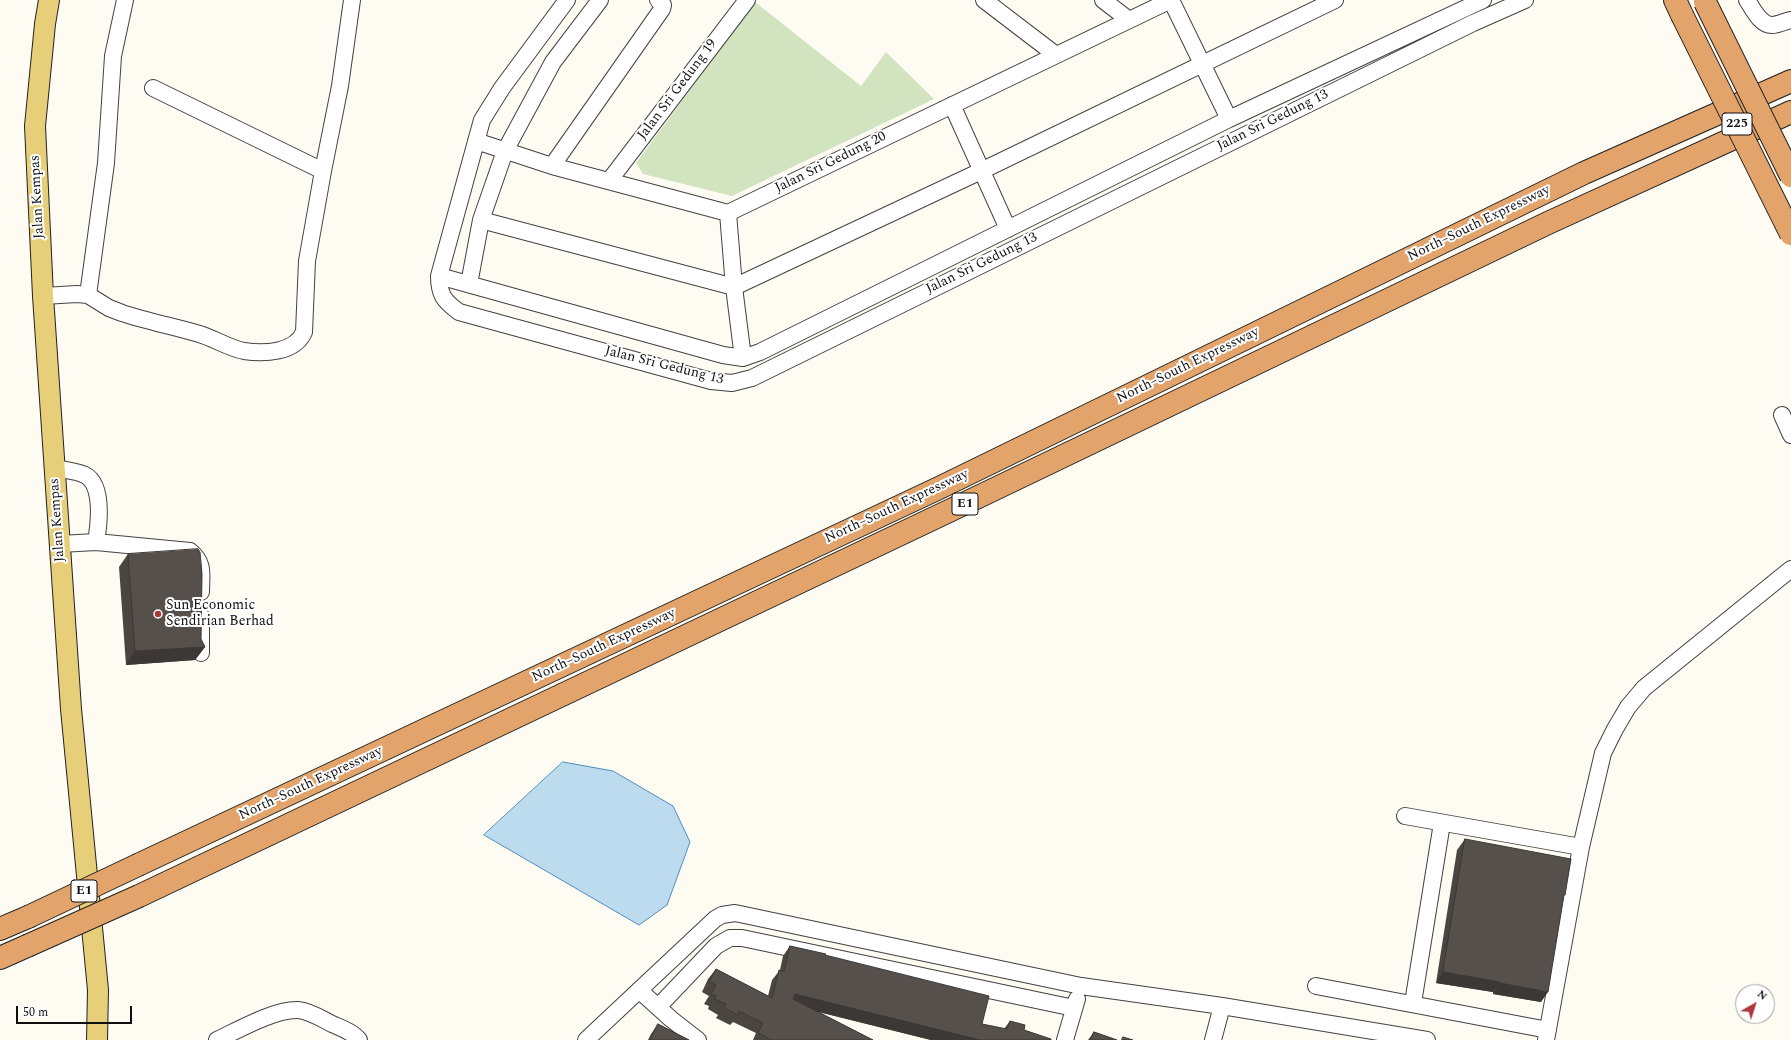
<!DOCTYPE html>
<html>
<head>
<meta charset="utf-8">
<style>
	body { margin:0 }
	#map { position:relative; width:1791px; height:1040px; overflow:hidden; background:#fdfbf2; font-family:Spectral,serif }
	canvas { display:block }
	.north { position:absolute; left:1735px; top:984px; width:40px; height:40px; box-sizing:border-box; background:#fff; border:1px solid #9f9f9f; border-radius:50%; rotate:39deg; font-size:11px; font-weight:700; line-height:16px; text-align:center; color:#0f0f0f }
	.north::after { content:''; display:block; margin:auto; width:14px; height:18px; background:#ad383b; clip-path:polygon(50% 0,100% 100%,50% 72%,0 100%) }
	.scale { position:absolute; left:16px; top:1006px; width:116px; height:18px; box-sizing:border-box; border:2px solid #0f0f0f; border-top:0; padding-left:5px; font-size:12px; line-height:14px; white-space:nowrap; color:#0f0f0f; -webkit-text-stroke:3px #fff; paint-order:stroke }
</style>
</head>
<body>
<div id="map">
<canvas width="1791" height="1040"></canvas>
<div class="north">N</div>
<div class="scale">50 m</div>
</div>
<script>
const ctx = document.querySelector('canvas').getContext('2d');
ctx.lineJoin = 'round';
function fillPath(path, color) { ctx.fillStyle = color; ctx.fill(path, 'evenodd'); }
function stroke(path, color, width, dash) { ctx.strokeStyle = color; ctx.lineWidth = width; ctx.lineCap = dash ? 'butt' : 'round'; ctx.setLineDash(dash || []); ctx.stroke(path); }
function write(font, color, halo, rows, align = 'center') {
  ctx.font = font + ' Spectral,serif'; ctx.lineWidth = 4; ctx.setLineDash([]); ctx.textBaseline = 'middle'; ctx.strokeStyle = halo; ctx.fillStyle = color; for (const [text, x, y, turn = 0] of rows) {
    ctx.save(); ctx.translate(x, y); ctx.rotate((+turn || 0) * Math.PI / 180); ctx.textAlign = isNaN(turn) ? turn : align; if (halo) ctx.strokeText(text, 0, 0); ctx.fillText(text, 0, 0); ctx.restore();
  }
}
fillPath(new Path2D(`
	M755,2L861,86L886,52L934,99L732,196L643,174L636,163Z`), '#d1e4bf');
const water = new Path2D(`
	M563,762L613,771L673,806L690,842L667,905L639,925L484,835Z`);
fillPath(water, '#bddbef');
stroke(water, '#4d8dbc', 1);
const minor = new Path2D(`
	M567,0L502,88L482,120L439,276C439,295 444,301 459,312L711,381L732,383L752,378L1473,23L1525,0
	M984,0L1056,55
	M1103,0L1129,20
	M1171,0L1229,119
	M1747,0C1753,9 1760,25 1772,25C1778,25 1785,21 1791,20
	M153,88L323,171
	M952,105L1008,229
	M476,141L552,166L728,213L1171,0
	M552,166L662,9L663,5L658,0
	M609,181L747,0
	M728,213L734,287L743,358
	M481,220L734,287L981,171L1335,0
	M439,276L723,355L743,358L760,352L1229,119L1483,0
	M469,284L481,220L505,151L553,62L600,0
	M88,295L106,163L113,56L125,0
	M43,296L77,294L88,295L109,308L122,313C146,321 171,326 196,333C212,337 228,348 244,351C264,354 295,353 304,332L307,261L323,171L340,86L352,0
	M1782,415L1791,435
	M55,468C64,470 77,471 85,475C104,485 99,524 96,542L60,544
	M96,542L190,551C205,563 201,575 201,592
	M201,616V653
	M1405,816L1581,847
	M1316,986L1548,1030
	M639,990L671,1019L698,1040
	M1413,1003L1442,823
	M658,1007L716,946L730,938H742L1074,1008
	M217,1040C238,1030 275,1009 298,1010C310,1011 322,1019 332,1024C341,1028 353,1032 359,1040
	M586,1040L715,919L722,915L735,913L1081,986L1222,1006L1427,1040
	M1065,1040L1077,999
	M1213,1040L1222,1006
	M1546,1040L1581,847L1603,753L1615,729L1628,707L1644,688L1791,569`);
const major = new Path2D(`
	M49,0L45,24L35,126L43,296L71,709L98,990L97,1040`);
const highway = new Path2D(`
	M1675,0L1682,15
	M140,864L939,488L1584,173L1791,81
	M139,896L949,511L1548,223L1791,112
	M0,929L28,917
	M0,958L27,946`);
stroke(minor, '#424242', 18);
stroke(major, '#202020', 22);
stroke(highway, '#202020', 24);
stroke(minor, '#fff', 16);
stroke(major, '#e7ce78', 20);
stroke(highway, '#e2a46b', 22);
const highwayBridge = new Path2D(`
	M1705,2L1791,176
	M1682,15L1791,234
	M28,917L140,864
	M27,946L139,896`);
stroke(highwayBridge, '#202020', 24, []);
stroke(highwayBridge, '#e2a46b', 22);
fillPath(new Path2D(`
	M128,554L201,639L205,647L195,660L126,665L119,567Z
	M1465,839L1563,898L1541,1002L1493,994V992L1436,983L1457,850Z
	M790,946L825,955L982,1024L1004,1029L1010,1021L1024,1030L1051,1040H931L818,1012L873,1040H753L756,1033L733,1022L730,1025L716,1018L718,1015L708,1009L709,1006L704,1004L709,996L702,992L708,979L716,969L768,996L772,980L780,970L783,956Z
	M658,1024L689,1040H648L651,1034Z
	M1094,1032L1117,1040H1088Z`), '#4a4541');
fillPath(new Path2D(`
	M205,647L195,660L126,665L135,651Z
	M1443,972L1500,982L1493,992L1436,983Z
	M1500,983L1548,992L1541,1002L1493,994Z
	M795,994L980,1040H931L788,1004Z`), '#3c3835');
const building = new Path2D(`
	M198,549L200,552L202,574L201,639L205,647L135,651L128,554Z
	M1465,839L1571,859L1565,895H1564L1548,992L1500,983V982L1443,972Z
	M790,946L826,954L825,955L989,996L982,1024L1007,1029L1010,1021L1025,1025L1024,1030L1051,1039V1040H980L795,994L793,999L873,1040H772L758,1033L763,1023L739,1011L738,1015L724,1008L726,1004L715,999L716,996L711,994L716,985L709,982L716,969L772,998L779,970L784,971Z
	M658,1024L689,1040H650Z
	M1094,1032L1117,1040H1091Z
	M1123,1037L1133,1040H1122Z`);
fillPath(building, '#56504c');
stroke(building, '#3c3835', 1);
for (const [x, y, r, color] of [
	[158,614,4,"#ad383b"]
]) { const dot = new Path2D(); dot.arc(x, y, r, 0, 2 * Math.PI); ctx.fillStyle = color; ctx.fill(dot); stroke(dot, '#fff', 1.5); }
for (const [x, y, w] of [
	[1737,124,30],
	[965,504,26],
	[84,891,26]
]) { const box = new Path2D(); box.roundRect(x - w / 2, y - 11, w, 22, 3); ctx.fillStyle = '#fff'; ctx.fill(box); stroke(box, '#0f0f0f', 1); }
write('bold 13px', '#0f0f0f', null, [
	["225",1737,124],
	["E1",965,504],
	["E1",84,891]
]);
write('14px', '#0f0f0f', '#fff', [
	["Jalan Sri Gedung 19",678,90,-53],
	["Jalan Sri Gedung 13",1273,121,-26],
	["Jalan Sri Gedung 20",831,163,-26],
	["Jalan Kempas",38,197,-93],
	["North–South Expressway",1479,224,-26],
	["Jalan Sri Gedung 13",982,264,-26],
	["Jalan Sri Gedung 13",664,366,14],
	["North–South Expressway",1188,366,-26],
	["North–South Expressway",897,507,-25],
	["Jalan Kempas",58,520,-94],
	["North–South Expressway",604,646,-25],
	["North–South Expressway",311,784,-25]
]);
write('14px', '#0f0f0f', '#fff', [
	["Sun Economic",166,606],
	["Sendirian Berhad",166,622]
], 'left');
</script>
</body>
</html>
